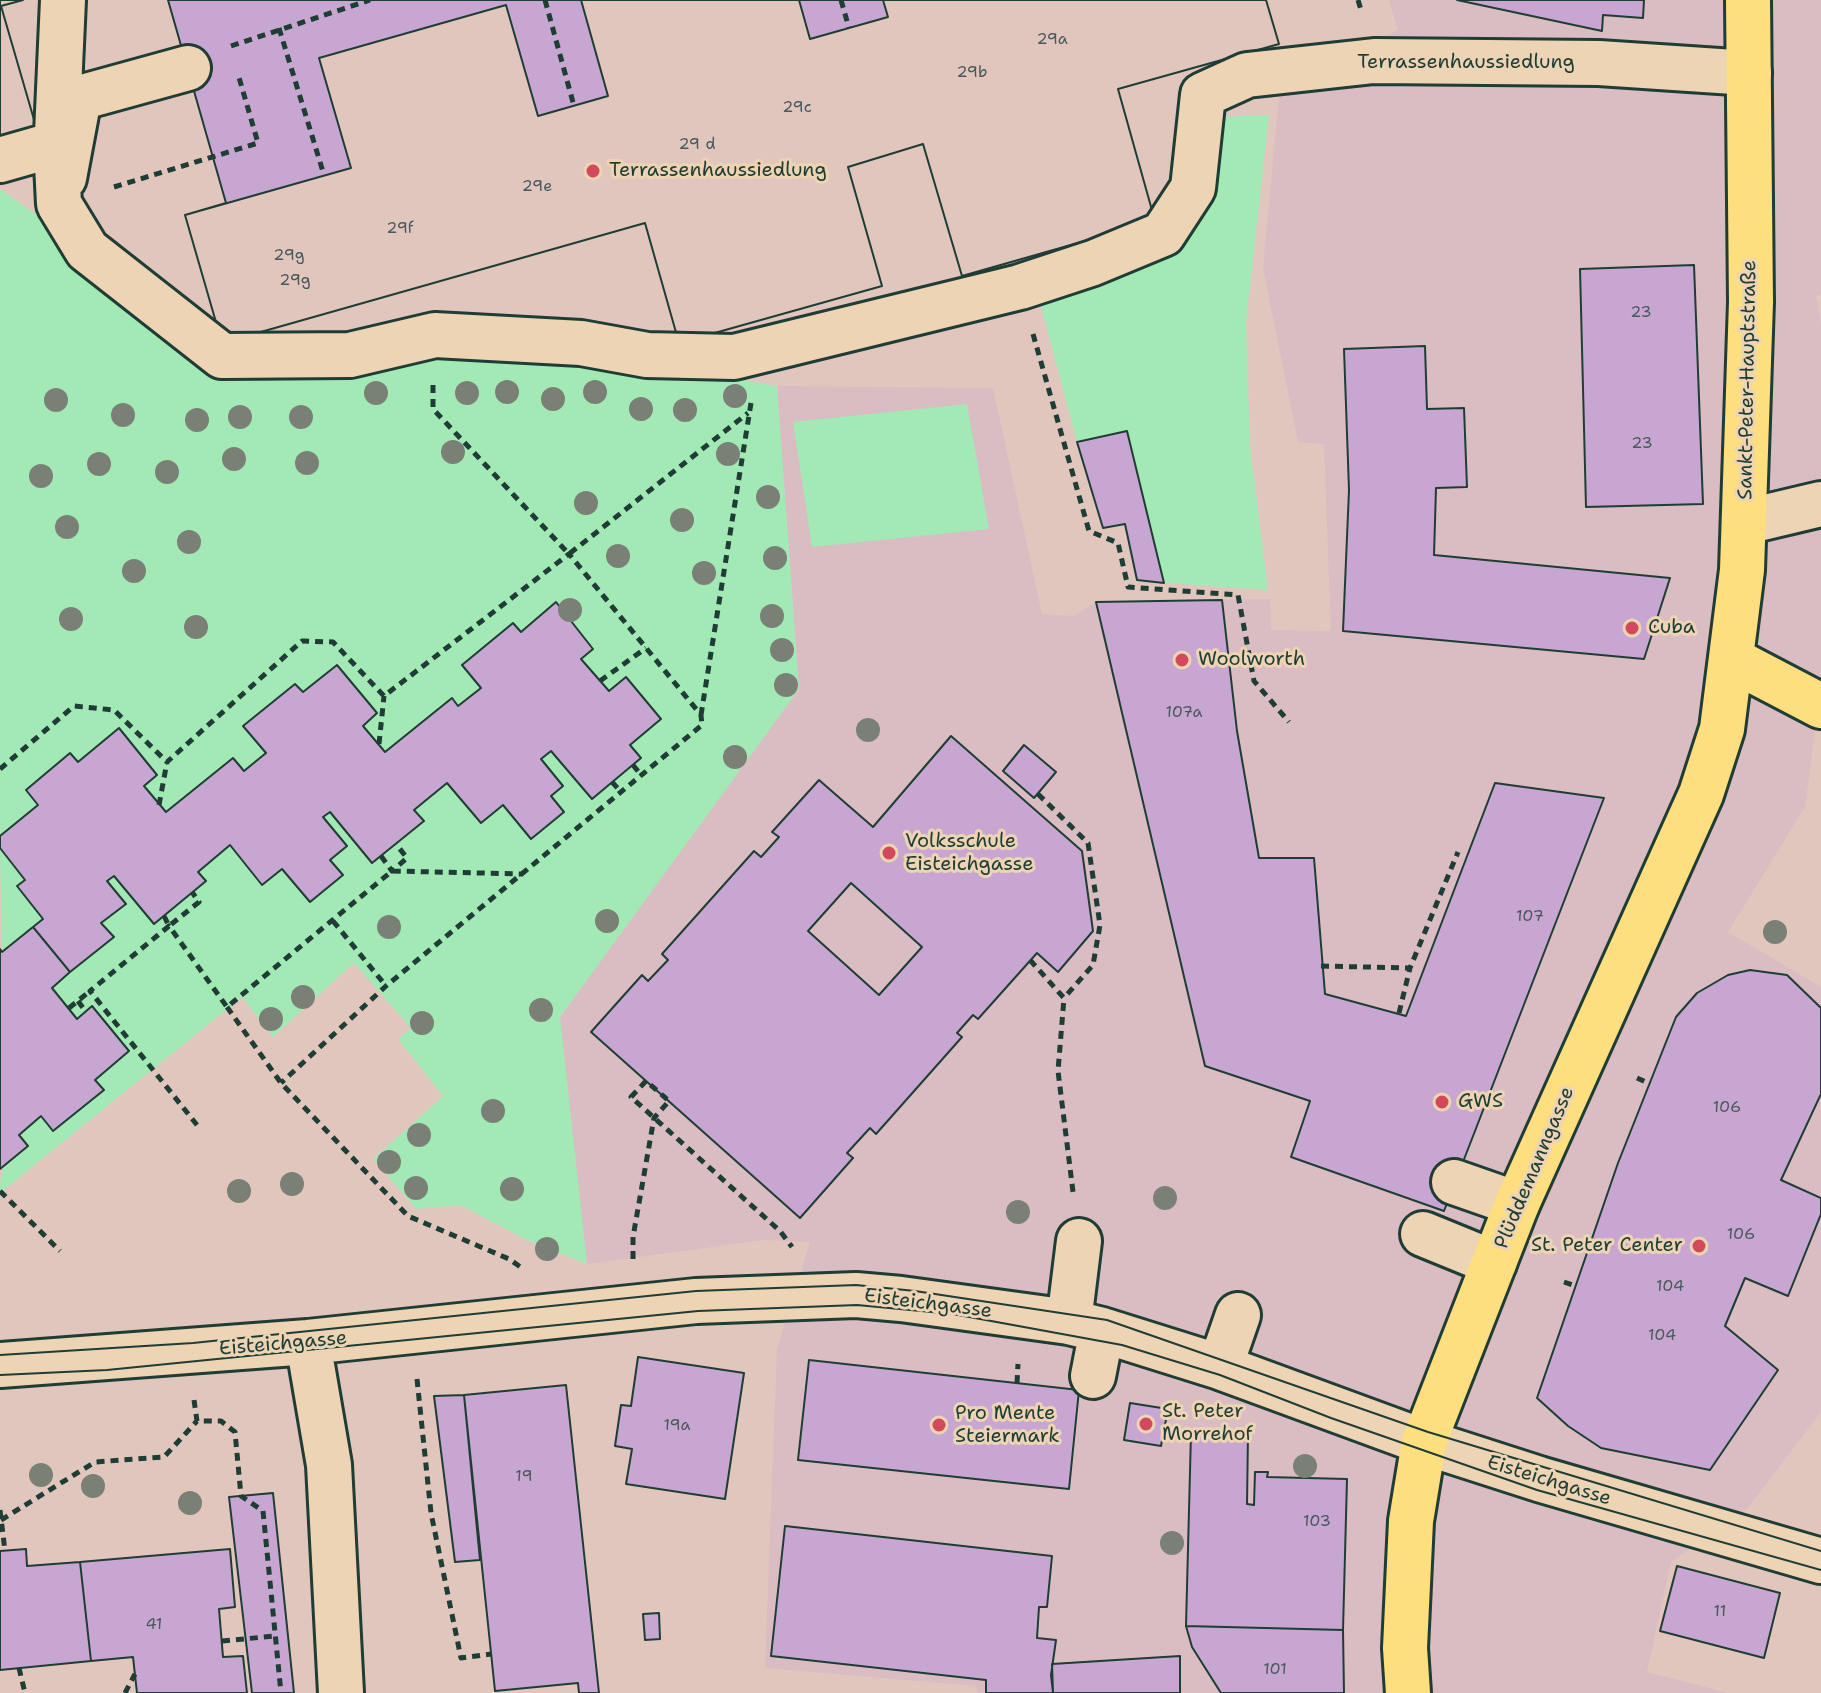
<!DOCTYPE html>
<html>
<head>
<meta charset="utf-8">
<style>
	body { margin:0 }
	canvas { display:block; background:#e1c6bd }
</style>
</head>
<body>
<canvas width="1821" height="1693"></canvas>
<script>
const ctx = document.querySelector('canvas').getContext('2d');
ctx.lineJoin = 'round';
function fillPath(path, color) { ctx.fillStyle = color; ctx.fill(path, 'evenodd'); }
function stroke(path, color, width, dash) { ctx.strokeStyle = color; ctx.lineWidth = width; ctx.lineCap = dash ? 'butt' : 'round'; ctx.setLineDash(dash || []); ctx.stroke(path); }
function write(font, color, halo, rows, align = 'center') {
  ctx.font = font + ' "Shantell Sans",sans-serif'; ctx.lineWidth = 6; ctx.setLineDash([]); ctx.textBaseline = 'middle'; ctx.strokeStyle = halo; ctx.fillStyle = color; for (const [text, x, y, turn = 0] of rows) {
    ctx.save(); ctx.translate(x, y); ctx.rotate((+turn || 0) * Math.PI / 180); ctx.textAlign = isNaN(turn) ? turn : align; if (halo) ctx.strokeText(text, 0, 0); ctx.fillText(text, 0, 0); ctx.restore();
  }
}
fillPath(new Path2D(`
	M1389,0H1821V295L1816,296L1821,323V685L1805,807L1728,932L1821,987V1412L1748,1508L1671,1562L1647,1672L1729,1693H978L975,1686L765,1668L777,1349L810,1242L764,1240L587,1264L560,1017L799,689L777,386L993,388L1042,614L1074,616L1096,602L1270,599L1271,630L1331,631L1324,444L1298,442L1263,268L1280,87L1398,30Z`), '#d9bdc3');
fillPath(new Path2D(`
	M1269,115L1246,323L1250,446L1268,590L1164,583L1128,432L1077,442L1038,295L1146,263L1200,224L1221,117Z
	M0,189L54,227L103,295L226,367L478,354L658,377H726L777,386L799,689L560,1017L587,1264L527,1240L460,1205L416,1209L373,1159L443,1096L398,1039L411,1028L354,963L273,1037L242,997L0,1193C0,1159 15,1138 41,1116L54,1131L104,1090L95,1080L129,1052L92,1007L77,1019L52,988L113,937L101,923L125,904L107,881L114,876L154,924L206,882L198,872L230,845L262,885L282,869L342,875L330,860L346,846L323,817L330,812L373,863L424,821L414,810L447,783L481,823L503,805L532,839L564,812L551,796L563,786L541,759L551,751L592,799L641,759L630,745L661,719L627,677L609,691L581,659L593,649L556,603L521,632L481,688L458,706L451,698L385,752L363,726L377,713L337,665L303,692L295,684L244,725L266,753L244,771L233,758L166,812L144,786L157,775L119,728L78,762L70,753L26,789L38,805L0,836Z
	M967,404L989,529L812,547L793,422Z
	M0,848L25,880L17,887L43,919L2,952Z`), '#a2e9b6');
const building = new Path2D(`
	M0,0H23L1,6L37,130L0,140Z
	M0,0H23L1,6L37,130L0,140Z
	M168,0H1266L1279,44L1118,89L1155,221L962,276L923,144L848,167L882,286L679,343L645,223L222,343L185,215L226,203Z
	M581,0H799L810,39L888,17L883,0H1266L1279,44L1118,89L1155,221L962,276L923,144L848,167L882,286L679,343L645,223L222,343L185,215L351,168L319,58L506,5L538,116L608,96Z
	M1457,0H1644L1643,18L1603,15L1602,31Z
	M1694,265L1703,504L1586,507L1580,269Z
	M1425,346L1427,409L1464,408L1467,487L1436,488L1434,555L1670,578L1644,659L1343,631L1349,490L1344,349Z
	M1127,431L1164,583L1137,580L1125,524L1103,528L1077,442Z
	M1222,600L1237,731L1259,858H1314L1325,994L1406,1016L1495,783L1604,798L1444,1211L1291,1157L1310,1101L1205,1066L1096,602Z
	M556,602L593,649L581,659L609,691L626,677L661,719L630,745L641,758L592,799L551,751L541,759L563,786L551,796L564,812L531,839L503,805L481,823L447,783L414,810L424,821L372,863L330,812L323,817L347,846L330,860L343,875L310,902L282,869L262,885L230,845L198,872L206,881L154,924L114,876L107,881L126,904L101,923L114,937L70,972L33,927L43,919L17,886L25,880L0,848V836L38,805L26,790L70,753L78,762L119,728L157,775L144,786L166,812L233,758L244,771L266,753L243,726L295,684L303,692L337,665L377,713L363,726L385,752L452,698L458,706L481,688L462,665L513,623L521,632Z
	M951,736L1082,851L1093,931L1058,972L1037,953L978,1019L973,1015L957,1033L962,1037L876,1134L870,1128L847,1153L853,1158L800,1218L591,1032L642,975L648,981L668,960L662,954L754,851L761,857L779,837L772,832L819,780L873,827ZM851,883L922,947L879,995L808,931Z
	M1024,745L1056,772L1034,798L1003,771Z
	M33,927L70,972L52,988L77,1019L92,1006L129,1051L95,1080L104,1090L53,1131L41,1116L19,1135L28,1146L0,1169V949L2,952Z
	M1750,970L1787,975L1821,1008V1094L1781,1180L1821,1198V1214L1788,1296L1745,1278L1725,1326L1778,1370L1710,1470L1601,1448L1568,1426L1537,1398L1618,1163L1676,1017L1697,993L1728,975Z
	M638,1357L744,1373L725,1499L626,1484L632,1449L615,1446L621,1405L631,1406Z
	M809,1360L1079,1390L1069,1489L798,1460Z
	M566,1385L599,1693H579L578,1683L495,1691L464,1395Z
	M464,1395L480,1560L455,1562L434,1396Z
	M1130,1403L1168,1409L1161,1446L1124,1440Z
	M1191,1433L1248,1434L1247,1504L1254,1505L1255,1472H1268L1267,1477L1347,1479L1343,1630L1186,1626Z
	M273,1493L294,1693H252L229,1497Z
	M785,1526L1052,1556L1047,1607H1039L1037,1638L1056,1640L1051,1675L1053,1693H986V1680L771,1656Z
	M26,1549L27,1566L80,1562L91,1661L0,1670V1551Z
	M230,1549L235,1607L219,1609L223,1657L243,1656L247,1693H137L133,1657L91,1661L80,1562Z
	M1677,1566L1780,1593L1764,1658L1660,1631Z
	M659,1613L660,1639L645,1640L643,1614Z
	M1186,1626L1343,1630L1344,1693H1221L1192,1647Z
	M1180,1656V1693H1053L1052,1664Z`);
fillPath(building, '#c7a7d2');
stroke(building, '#1f3d34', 2);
const minor = new Path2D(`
	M57,134L63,0
	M0,160L56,144L59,204L87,250L222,356L350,355L435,335L581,343L647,355L734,357L1020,287L1093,263L1163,234L1193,188L1203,95L1247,75L1374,61L1599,63L1749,73
	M64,178L79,98L188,68
	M1745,522L1821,504
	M1454,1182L1517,1204
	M1423,1234L1494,1263
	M1069,1322L1079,1241
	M308,1342L329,1465L341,1693
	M0,1365L308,1342L696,1301L856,1295L901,1299L1069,1322L1102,1330L1220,1367L1424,1442L1539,1479L1821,1561
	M1220,1367L1238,1315
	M1093,1376L1102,1330`);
const major = new Path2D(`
	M1733,660L1821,706
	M1408,1693L1405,1648L1411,1521L1424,1442L1517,1204L1701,794L1722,729L1742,570L1751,302L1748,0`);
stroke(minor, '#1f3d34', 50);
stroke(major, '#1f3d34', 50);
stroke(new Path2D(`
	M545,0L574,106
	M841,0L849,28
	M1358,0L1362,13
	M279,28L324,175
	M231,46L370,0
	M114,187L258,143L238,74
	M1033,334L1089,531L1118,543L1128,587L1238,595L1254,681L1289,722
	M433,385V409L569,554L748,413
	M600,681L646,648
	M701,715L751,403
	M379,744L384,696
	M633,765L641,775
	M0,769L74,706L114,710L167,762L302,641L333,642L384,696L569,554L701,715L702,725L386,986L281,1083
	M612,782L621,792
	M1038,794L1088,843L1100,925L1093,965L1064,998
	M159,805L167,762
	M381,856L392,871L407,858L396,844
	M164,916L169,926L199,902L192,892
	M333,921L386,986
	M1030,960L1064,998L1058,1071L1073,1192
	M1321,966L1410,968L1458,852
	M78,1001L86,1012
	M227,1007L281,1083L408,1216L509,1259L522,1268
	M69,1008L90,991
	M1399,1013L1410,968
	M1637,1078L1650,1084
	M197,1125L90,991L169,926L227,1007L392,871L523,874
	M0,1191L60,1251
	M633,1259V1237L654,1118L669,1101L646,1081L631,1097L780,1231L792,1247
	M1564,1282L1576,1286
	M417,1379L431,1513L461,1658L491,1654
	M1017,1383L1018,1364
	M194,1400L197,1421H221L235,1432L241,1496L263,1511L281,1693
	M0,1510L5,1551
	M1,1520L95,1462L164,1457L197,1421
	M222,1641L275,1636
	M19,1668L25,1693
	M125,1693L135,1674`), '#1f3d34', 5, [8, 6]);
stroke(minor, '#ecd4b4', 44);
stroke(major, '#fddf80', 44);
stroke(new Path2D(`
	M0,1355L193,1343L696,1291L856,1285L915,1291L1107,1320L1428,1432L1821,1551
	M0,1375L107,1370L698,1311L857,1305L953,1314L1122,1345L1220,1375L1331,1418L1537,1490L1821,1570`), '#1f3d34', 2);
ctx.fillStyle = '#7a8075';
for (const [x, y] of [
	[507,392],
	[595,392],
	[376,393],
	[467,393],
	[735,396],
	[553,399],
	[56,400],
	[641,409],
	[685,410],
	[123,415],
	[240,417],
	[301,417],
	[197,420],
	[453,452],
	[728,454],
	[234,459],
	[307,463],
	[99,464],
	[167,472],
	[41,476],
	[768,497],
	[586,503],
	[682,520],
	[67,527],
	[189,542],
	[618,556],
	[775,558],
	[134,571],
	[704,573],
	[570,610],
	[772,616],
	[71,619],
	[196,627],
	[782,650],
	[786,685],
	[868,730],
	[735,757],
	[607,921],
	[389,927],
	[1775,932],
	[303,997],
	[541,1010],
	[271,1019],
	[422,1023],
	[493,1111],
	[419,1135],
	[389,1162],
	[292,1184],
	[416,1188],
	[512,1189],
	[239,1191],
	[1165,1198],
	[1018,1212],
	[547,1249],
	[1305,1466],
	[41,1475],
	[93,1486],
	[190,1503],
	[1172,1543]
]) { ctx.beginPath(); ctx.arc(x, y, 12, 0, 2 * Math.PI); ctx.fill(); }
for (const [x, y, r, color] of [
	[593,171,8,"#d1495b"],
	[1632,628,8,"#d1495b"],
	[1182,660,8,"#d1495b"],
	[889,853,8,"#d1495b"],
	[1442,1102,8,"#d1495b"],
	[1699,1246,8,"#d1495b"],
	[1146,1424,8,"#d1495b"],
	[939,1425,8,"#d1495b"]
]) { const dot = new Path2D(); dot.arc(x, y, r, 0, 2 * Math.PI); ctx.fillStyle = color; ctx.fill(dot); stroke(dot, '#ecd4b4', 3); }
write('16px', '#49585c', null, [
	["29a",1052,40],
	["29b",972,73],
	["29c",797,108],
	["29 d",697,145],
	["29e",537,187],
	["29f",400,229],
	["29g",289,256],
	["29g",295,281],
	["23",1641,313],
	["23",1642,444],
	["107a",1184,713],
	["107",1530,917],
	["106",1727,1108],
	["106",1741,1235],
	["104",1670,1287],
	["104",1662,1336],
	["19a",677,1426],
	["19",524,1477],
	["103",1317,1522],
	["11",1720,1612],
	["41",154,1625],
	["101",1275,1670]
]);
write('20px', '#1f3d34', '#ecd4b4', [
	["Terrassenhaussiedlung",1466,63],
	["Sankt-Peter-Hauptstraße",1748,380,-89],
	["Plüddemanngasse",1535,1168,-67],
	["Eisteichgasse",928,1304,7],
	["Eisteichgasse",283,1344,-5],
	["Eisteichgasse",1549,1481,17]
]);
write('20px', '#1f3d34', '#ecd4b4', [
	["Terrassenhaussiedlung",609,171],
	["Cuba",1648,628],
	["Woolworth",1198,660],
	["Volksschule",905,842],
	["Eisteichgasse",905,865],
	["GWS",1458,1102],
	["St. Peter Center",1683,1246,"right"],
	["St. Peter",1162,1412],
	["Morrehof",1162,1435],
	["Pro Mente",955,1414],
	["Steiermark",955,1437]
], 'left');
</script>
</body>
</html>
